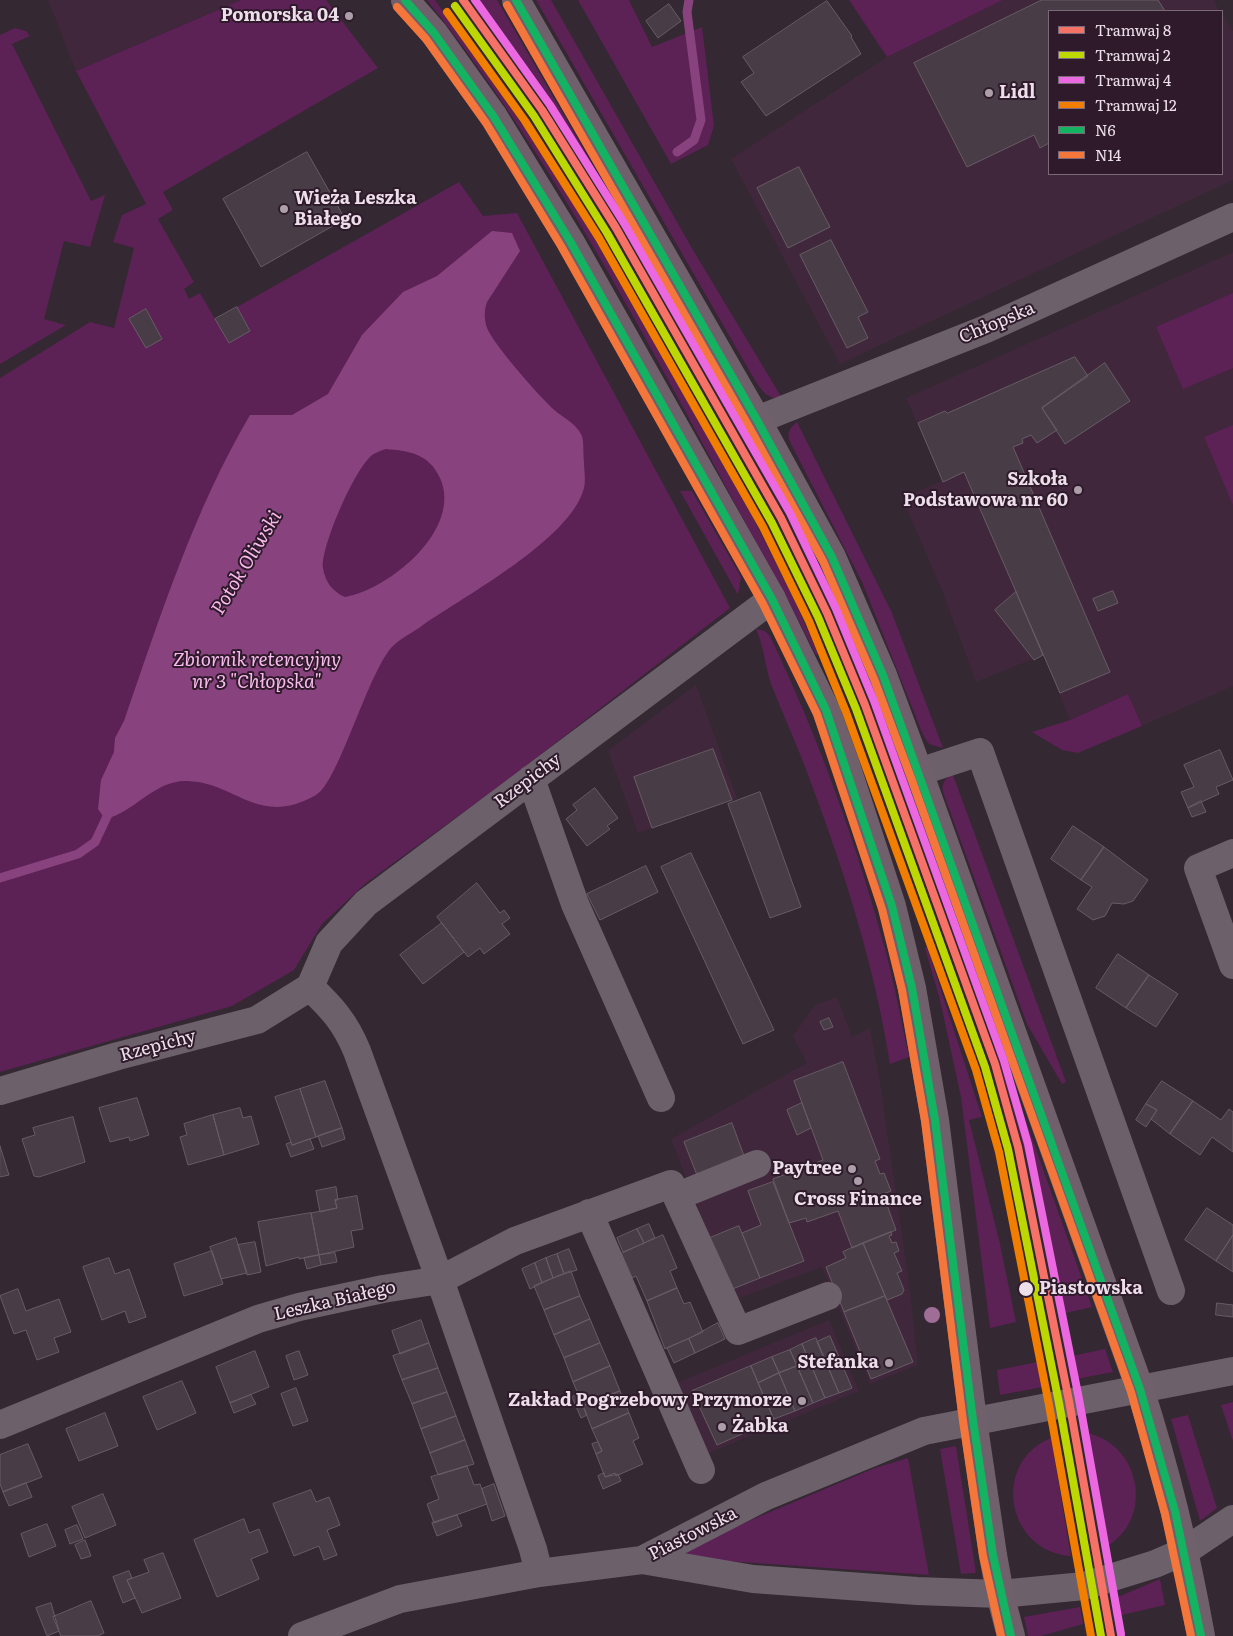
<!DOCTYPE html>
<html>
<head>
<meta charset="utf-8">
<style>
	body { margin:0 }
	#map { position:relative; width:1233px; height:1636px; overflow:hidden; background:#342832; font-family:Literata,serif }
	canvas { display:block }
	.legend { position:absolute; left:1048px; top:10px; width:175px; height:165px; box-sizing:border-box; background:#2e1a2b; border:1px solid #7a6977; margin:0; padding:6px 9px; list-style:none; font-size:15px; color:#eddfea }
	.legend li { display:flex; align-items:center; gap:10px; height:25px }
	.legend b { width:25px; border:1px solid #7a6977 }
</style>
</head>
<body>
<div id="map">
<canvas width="1233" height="1636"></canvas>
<ul class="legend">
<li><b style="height:6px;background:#f67267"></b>Tramwaj 8</li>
<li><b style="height:6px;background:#bcd800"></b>Tramwaj 2</li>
<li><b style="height:6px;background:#eb68e0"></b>Tramwaj 4</li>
<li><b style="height:6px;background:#f27e00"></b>Tramwaj 12</li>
<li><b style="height:6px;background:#13b361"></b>N6</li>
<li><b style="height:6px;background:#f5763a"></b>N14</li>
</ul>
</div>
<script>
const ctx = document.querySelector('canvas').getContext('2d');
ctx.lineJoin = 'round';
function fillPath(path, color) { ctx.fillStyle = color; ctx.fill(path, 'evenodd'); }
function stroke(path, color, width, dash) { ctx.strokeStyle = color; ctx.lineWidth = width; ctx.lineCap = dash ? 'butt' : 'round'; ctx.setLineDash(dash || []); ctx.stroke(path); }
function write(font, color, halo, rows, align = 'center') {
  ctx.font = font + ' Literata,serif'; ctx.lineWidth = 4; ctx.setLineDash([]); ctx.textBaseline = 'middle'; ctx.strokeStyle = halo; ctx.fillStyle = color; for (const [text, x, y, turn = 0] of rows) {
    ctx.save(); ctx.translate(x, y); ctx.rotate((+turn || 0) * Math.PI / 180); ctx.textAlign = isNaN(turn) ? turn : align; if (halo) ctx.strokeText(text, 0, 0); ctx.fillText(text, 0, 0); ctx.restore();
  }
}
fillPath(new Path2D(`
	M48,0H241L76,71Z
	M1003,0H1213L1220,11H1049V174H1222V14L1233,31V180L840,364L731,159L887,57Z
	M1233,252V686L1142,726L1128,694L1070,720L1043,655L976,682L942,590L902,498L942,481L906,398Z
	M696,685L737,798L638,833L608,751Z
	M837,997L852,1037L870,1028L880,1083L910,1290L918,1365L870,1384L822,1267L734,1300L671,1139L807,1063L793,1036L815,1005Z
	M829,1320L859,1391L704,1455L674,1384Z`), '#40273c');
fillPath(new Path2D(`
	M241,0H326L378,68L163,192L173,210L158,219L194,282L184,289L189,299L200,293L229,343L250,331L237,307L459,182L483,216L517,213L730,608L509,779L366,883L322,924L294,970L232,1006L0,1072V378L90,322L114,328L134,248L113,242L122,215L146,204L76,71Z
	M427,0H435L526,130L605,254L736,484L794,599L818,654L816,655L788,600C674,396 573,183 427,0Z
	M473,0H497L597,172L594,174L544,98Z
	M536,0H551L693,250L782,398C766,400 761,389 753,377Z
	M578,0H629L652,47L702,27L714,126L708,145L671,164Z
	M849,0H1003L887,57Z
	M15,28L26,31L30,36L12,44L91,201L105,195L90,247L64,241L44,319L66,325L0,364V35Z
	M1233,293V368L1183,389L1156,327Z
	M797,422L892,613L943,748L929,744L923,735L863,584L790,442C786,432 790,428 797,422Z
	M1233,425V505L1204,437Z
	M680,491H692L741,577L738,595Z
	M756,629L765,631L770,636C818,737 856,841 885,949C895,985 901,1021 909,1057L890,1064C875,968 845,873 811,783C799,749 784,717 771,684C765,666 764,647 756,629Z
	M1128,694L1142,726L1078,753L1062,750L1032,732L1070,720Z
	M953,775L1066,1082L1062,1084L1027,1024L943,792C941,784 945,778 953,775Z
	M959,932L1092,1307L1061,1314C1037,1183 1001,1058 956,933Z
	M927,947L982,1117L969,1120L1000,1244L1016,1322L990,1328L961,1097L940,1000L925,948Z
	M1105,1349L1113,1372L1071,1380L1067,1357Z
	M1038,1362L1043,1387L1000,1395L997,1370Z
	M1233,1402V1441L1221,1405Z
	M1188,1415L1217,1508L1200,1521L1171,1419Z
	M1081,1432C1142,1439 1157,1523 1102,1549Z
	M1051,1438L1071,1556C1006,1552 991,1462 1051,1438Z
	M956,1446L976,1573L961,1574L940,1449Z
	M908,1458L929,1575L683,1558L682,1549L875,1468Z
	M1160,1579L1165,1605L1113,1617L1111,1600Z
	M1080,1607L1083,1624L1041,1636H1028L1024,1617Z`), '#5c2155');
fillPath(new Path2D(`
	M492,231L512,233L520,251L487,302C484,310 484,319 487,328C494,345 535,391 550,406C559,416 576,422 582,436C584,442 583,455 584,462C584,470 586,480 584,488C571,539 466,595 423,625C414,632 399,639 391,648C367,676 338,783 316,795C258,828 236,782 187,781C154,780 134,813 105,819L98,809L101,780L114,752L115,738L124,721C160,617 194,510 250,415H292L328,394L362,335L403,292L437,276ZM386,449C410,451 429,454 440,478C463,529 390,589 345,597C333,592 325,582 323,568C321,546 353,474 369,458C373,453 380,451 386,449Z`), '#88437e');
stroke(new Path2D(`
	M677,152L694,140L701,120L687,12L689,0
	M0,878L78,854L95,842L111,808`), '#88437e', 9);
const building = new Path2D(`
	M1042,0H1158L1165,11H1049V143L1040,148L1034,135L967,167L914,63Z
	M827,1L852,36L851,37L861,54L766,116L741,82L754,73L743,57Z
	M669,4L681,21L658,38L646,21Z
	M307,152L345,219L261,267L223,199Z
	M799,167L830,227L788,248L757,188Z
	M831,240L868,312L858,317L868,338L847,348L800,255Z
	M237,307L250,331L229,343L215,319Z
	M146,309L162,339L146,348L129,319Z
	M1075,357L1088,376L1042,408L1057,430L1037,443L1031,435L1022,439L1023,443L1013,447L1110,672L1060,693L964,472L943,482L918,423L945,411L947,413Z
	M1105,363L1130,401L1065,444L1042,408Z
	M1113,591L1118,603L1098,611L1093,599Z
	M1016,592L1043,655L1034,660L995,610Z
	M713,749L732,800L652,828L634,777Z
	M1220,750L1233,780L1216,787L1219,794L1188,808L1181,792L1194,787L1184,765Z
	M595,788L618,818L607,826L610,829L587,846L566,819L577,810L573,805Z
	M760,792L801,907L770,918L728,804Z
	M1201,801L1206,812L1192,817L1188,808Z
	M1073,826L1104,847L1081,880L1051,859Z
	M1104,847L1148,880L1133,901L1124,904L1112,903L1105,916L1093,920L1077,909L1092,887L1081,880Z
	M691,853L774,1030L743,1044L661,867Z
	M646,866L658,892L600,920L587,894Z
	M477,883L500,913L504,910L510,918L502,924L510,934L484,954L480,948L468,957L437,917Z
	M442,923L464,952L423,984L400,955Z
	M1118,954L1149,975L1126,1008L1096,988Z
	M1149,975L1178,994L1156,1027L1126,1008Z
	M829,1018L833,1027L824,1030L820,1022Z
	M843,1062L880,1159L875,1161L880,1174L884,1173L891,1191L883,1194L896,1230L852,1248L838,1211L807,1222L806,1218L789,1223L773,1179L823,1160L794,1081Z
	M325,1081L342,1128L316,1137L300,1089Z
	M1162,1081L1193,1101L1170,1134L1151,1119L1157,1110L1146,1104Z
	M300,1089L316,1137L292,1145L275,1097Z
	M137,1098L149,1135L130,1141L129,1137L110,1142L99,1108Z
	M1193,1101L1221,1120L1229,1109L1233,1112V1152L1212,1137L1200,1155L1170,1134Z
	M802,1103L811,1128L797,1135L787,1110Z
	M1146,1104L1157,1110L1146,1127L1136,1120Z
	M240,1108L243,1118L251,1116L259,1144L224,1155L213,1115Z
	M213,1115L224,1155L188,1165L180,1137L187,1135L184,1124Z
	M73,1117L85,1162L39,1177L34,1176L22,1139L35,1135L33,1128Z
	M732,1123L744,1156L697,1175L684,1142Z
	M342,1128L345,1139L322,1147L318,1136Z
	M310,1139L314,1149L291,1157L286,1144L291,1142L292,1145Z
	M0,1146L9,1175L0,1177Z
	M773,1182L804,1261L760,1278L742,1233L761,1225L748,1191Z
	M336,1187L338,1200H335L337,1208L320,1212L316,1191Z
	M357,1196L363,1229L351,1231L354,1247L319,1255L311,1213L337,1208L335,1200Z
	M1207,1208L1233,1225V1235L1216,1261L1185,1240Z
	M311,1213L319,1255L299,1259V1257L266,1266L258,1222Z
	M649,1224L655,1238L644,1243L637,1229Z
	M739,1226L760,1278L730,1290L710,1238Z
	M637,1229L644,1243L623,1252L617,1238Z
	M891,1232L892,1235L889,1236L892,1243L896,1242L899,1251L894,1253L902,1271L897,1273L904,1290L902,1294L887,1300L863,1243Z
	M663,1235L677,1268L670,1271L677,1288L647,1301L636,1276L632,1278L621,1254Z
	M1233,1235V1272L1216,1261Z
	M236,1238L247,1273L221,1279L210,1247Z
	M255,1242L261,1272L247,1275L238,1245Z
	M863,1243L885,1296L844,1312L826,1267L846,1258L843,1252Z
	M569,1249L577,1270L564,1274L557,1254Z
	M212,1251L223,1284L184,1296L174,1264Z
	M335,1253L337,1262L321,1265L319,1255Z
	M557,1254L564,1274L553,1278L546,1258Z
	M319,1255L321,1265L307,1269L304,1258Z
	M109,1258L115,1274L129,1269L146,1317L129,1323L125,1311L102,1320L83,1267Z
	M546,1258L553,1278L542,1283L535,1263Z
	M535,1263L542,1283L530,1289L522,1269Z
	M571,1271L580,1296L544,1310L534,1286Z
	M677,1288L684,1304L690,1302L703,1332L665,1349L647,1301Z
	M18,1289L26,1311L59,1299L71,1332L54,1338L59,1352L37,1360L26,1330L14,1334L0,1296Z
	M580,1296L590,1319L554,1335L544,1310Z
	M885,1296L913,1362L871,1379L844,1312Z
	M1217,1303L1233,1305V1317L1216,1315Z
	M590,1319L600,1343L564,1358L554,1335Z
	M421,1320L429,1343L400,1354L392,1331Z
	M718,1323L725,1339L695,1353L689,1339Z
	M830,1336L852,1388L839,1393L817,1342Z
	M816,1338L839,1393L825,1398L802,1344Z
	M689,1339L695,1353L674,1363L667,1348Z
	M429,1343L438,1368L402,1380L393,1356Z
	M600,1343L610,1366L573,1382L564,1358Z
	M802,1344L825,1398L813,1403L790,1350Z
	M790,1350L797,1366L779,1373L772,1357Z
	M255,1351L269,1387L230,1403L216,1367Z
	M299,1351L308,1375L294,1380L286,1356Z
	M772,1357L779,1373L758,1383L751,1366Z
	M610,1366L620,1391L583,1406L573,1382Z
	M751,1366L774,1420L717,1445L692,1391Z
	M797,1366L813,1403L795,1411L779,1373Z
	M438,1368L447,1392L412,1404L402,1380Z
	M779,1373L795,1411L774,1419L758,1383Z
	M182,1381L196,1413L157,1430L143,1397Z
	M296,1388L308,1421L293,1426L281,1394Z
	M620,1391L629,1413L592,1429L583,1406Z
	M447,1392L456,1416L421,1429L412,1404Z
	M578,1394L587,1415L581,1418L572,1397Z
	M251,1395L256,1404L234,1413L230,1403Z
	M105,1413L118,1446L79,1461L66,1429Z
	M629,1413L639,1438L633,1441L643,1464L616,1476L615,1473L605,1477L596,1454L602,1451L592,1429Z
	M456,1416L465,1440L430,1453L421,1429Z
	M465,1440L474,1464L438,1475L430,1453Z
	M598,1442L602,1451L596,1454L592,1444Z
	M28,1444L42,1477L3,1492L0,1484V1455Z
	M467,1466L474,1485L480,1484L487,1504L434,1523L427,1504L439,1499L431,1477Z
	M604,1473L605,1477L618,1474L621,1481L603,1489L598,1476Z
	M26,1483L32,1497L9,1506L3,1492Z
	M494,1484L505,1516L492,1521L482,1489Z
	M311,1490L316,1502L329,1497L340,1525L327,1530L337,1555L324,1560L319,1546L294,1556L273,1504Z
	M103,1494L116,1525L85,1538L72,1507Z
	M457,1515L462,1526L437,1536L432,1523Z
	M244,1519L249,1533L259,1529L268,1552L251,1559L259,1579L217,1597L194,1540Z
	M47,1524L56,1546L29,1557L21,1534Z
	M77,1525L83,1539L70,1544L65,1530Z
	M85,1540L91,1556L81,1559L75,1545Z
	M163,1553L181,1598L142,1613L127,1580L149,1572L144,1560Z
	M129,1571L132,1578L127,1580L135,1598L123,1603L113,1577Z
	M91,1601L104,1633L98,1636H61L53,1617Z
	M51,1603L59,1631L47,1636L36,1608Z`);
fillPath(building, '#483d46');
stroke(building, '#675c65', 1);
stroke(new Path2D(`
	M757,420L986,329L1233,217
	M919,772L980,752L1171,1291
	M531,779L575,904L661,1098
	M1233,853L1198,868L1233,965
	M310,987C332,1008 345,1022 357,1051L440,1280L533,1549L539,1573
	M0,1091L118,1056L257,1020L310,987L329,943L366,903L772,599
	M678,1196L757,1164
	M589,1213L701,1470
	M0,1425L258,1319L299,1307L383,1289L440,1280L515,1241L671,1184L738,1331L828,1296
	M642,1560L766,1496L924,1431L1233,1371
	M302,1636L400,1599L539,1573L642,1560L753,1579L917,1591L1000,1594L1084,1586L1155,1564L1185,1551L1233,1519`), '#6c606a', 28);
stroke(new Path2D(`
	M405,0L434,33L494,117L570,241L772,599L826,710L846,765L892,906L912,988L935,1120L973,1420L993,1555L1000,1594L1011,1636
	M516,0L757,420L832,557L883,675L919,772L1140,1389C1166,1470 1186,1552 1201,1636`), '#6f606c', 28);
stroke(new Path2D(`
	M405,0L434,33L494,117L570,241L772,599L826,710L892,906L912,988L935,1120L973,1420L993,1555L1011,1636
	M516,0L757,420L832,557L883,675L1140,1389L1175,1511L1201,1636`), '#13b361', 8);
stroke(new Path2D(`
	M507,5L748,425L823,561L874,679L910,775L1131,1392L1165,1514L1191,1636
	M397,7L426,39L486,123L561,246L763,604L817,714L882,909L902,990L925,1121L963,1421L983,1556L1001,1636`), '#f5763a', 8);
stroke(new Path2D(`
	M463,0L542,110L616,228L781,518L827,613L865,705L995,1064L1018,1147L1069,1401L1111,1636`), '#f67267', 8);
stroke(new Path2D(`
	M455,6L534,116L607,233L772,523L818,617L856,709L985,1067L1008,1149L1059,1403L1101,1636`), '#bcd800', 8);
stroke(new Path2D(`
	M475,0L550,105L624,223L790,513L836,609L874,701L1004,1061L1028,1144L1079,1399L1121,1634`), '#eb68e0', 8);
stroke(new Path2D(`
	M447,12L525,121L599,238L763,527L809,621L846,712L976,1070L999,1152L1049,1405L1091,1636`), '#f27e00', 8);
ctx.fillStyle = '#9f6d96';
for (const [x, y] of [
	[932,1315]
]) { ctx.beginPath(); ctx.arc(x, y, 8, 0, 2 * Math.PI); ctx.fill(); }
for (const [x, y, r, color] of [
	[349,16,5,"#ac9faa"],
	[989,93,5,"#ac9faa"],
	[284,209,5,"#ac9faa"],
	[1078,490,5,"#ac9faa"],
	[852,1169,5,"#ac9faa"],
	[858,1181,5,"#ac9faa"],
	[1026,1289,8,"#eddfea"],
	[889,1363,5,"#ac9faa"],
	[802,1401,5,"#ac9faa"],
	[722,1427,5,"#ac9faa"]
]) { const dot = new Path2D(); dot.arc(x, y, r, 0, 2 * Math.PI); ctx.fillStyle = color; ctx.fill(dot); stroke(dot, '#2e1a2b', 2); }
write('bold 18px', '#eddfea', '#2e1a2b', [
	["Pomorska 04",339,16],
	["Lidl",999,93,"left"],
	["Wieża Leszka",294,199,"left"],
	["Białego",294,220,"left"],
	["Szkoła",1068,480],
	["Podstawowa nr 60",1068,501],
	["Paytree",842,1169],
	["Cross Finance",858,1200,"center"],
	["Stefanka",879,1363],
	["Zakład Pogrzebowy Przymorze",792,1401],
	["Żabka",732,1427,"left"]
], 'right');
write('18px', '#eddfea', '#2e1a2b', [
	["Chłopska",997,323,-23],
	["Rzepichy",528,781,-37],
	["Rzepichy",158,1046,-15],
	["Leszka Białego",335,1301,-13],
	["Piastowska",693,1534,-27]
]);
write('bold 18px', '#eddfea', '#2e1a2b', [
	["Piastowska",1039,1289]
], 'left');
write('italic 19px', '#f8baec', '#2e1a2b', [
	["Potok Oliwski",247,563,-59],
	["Zbiornik retencyjny",257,660],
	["nr 3 \"Chłopska\"",257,682]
]);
</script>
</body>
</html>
